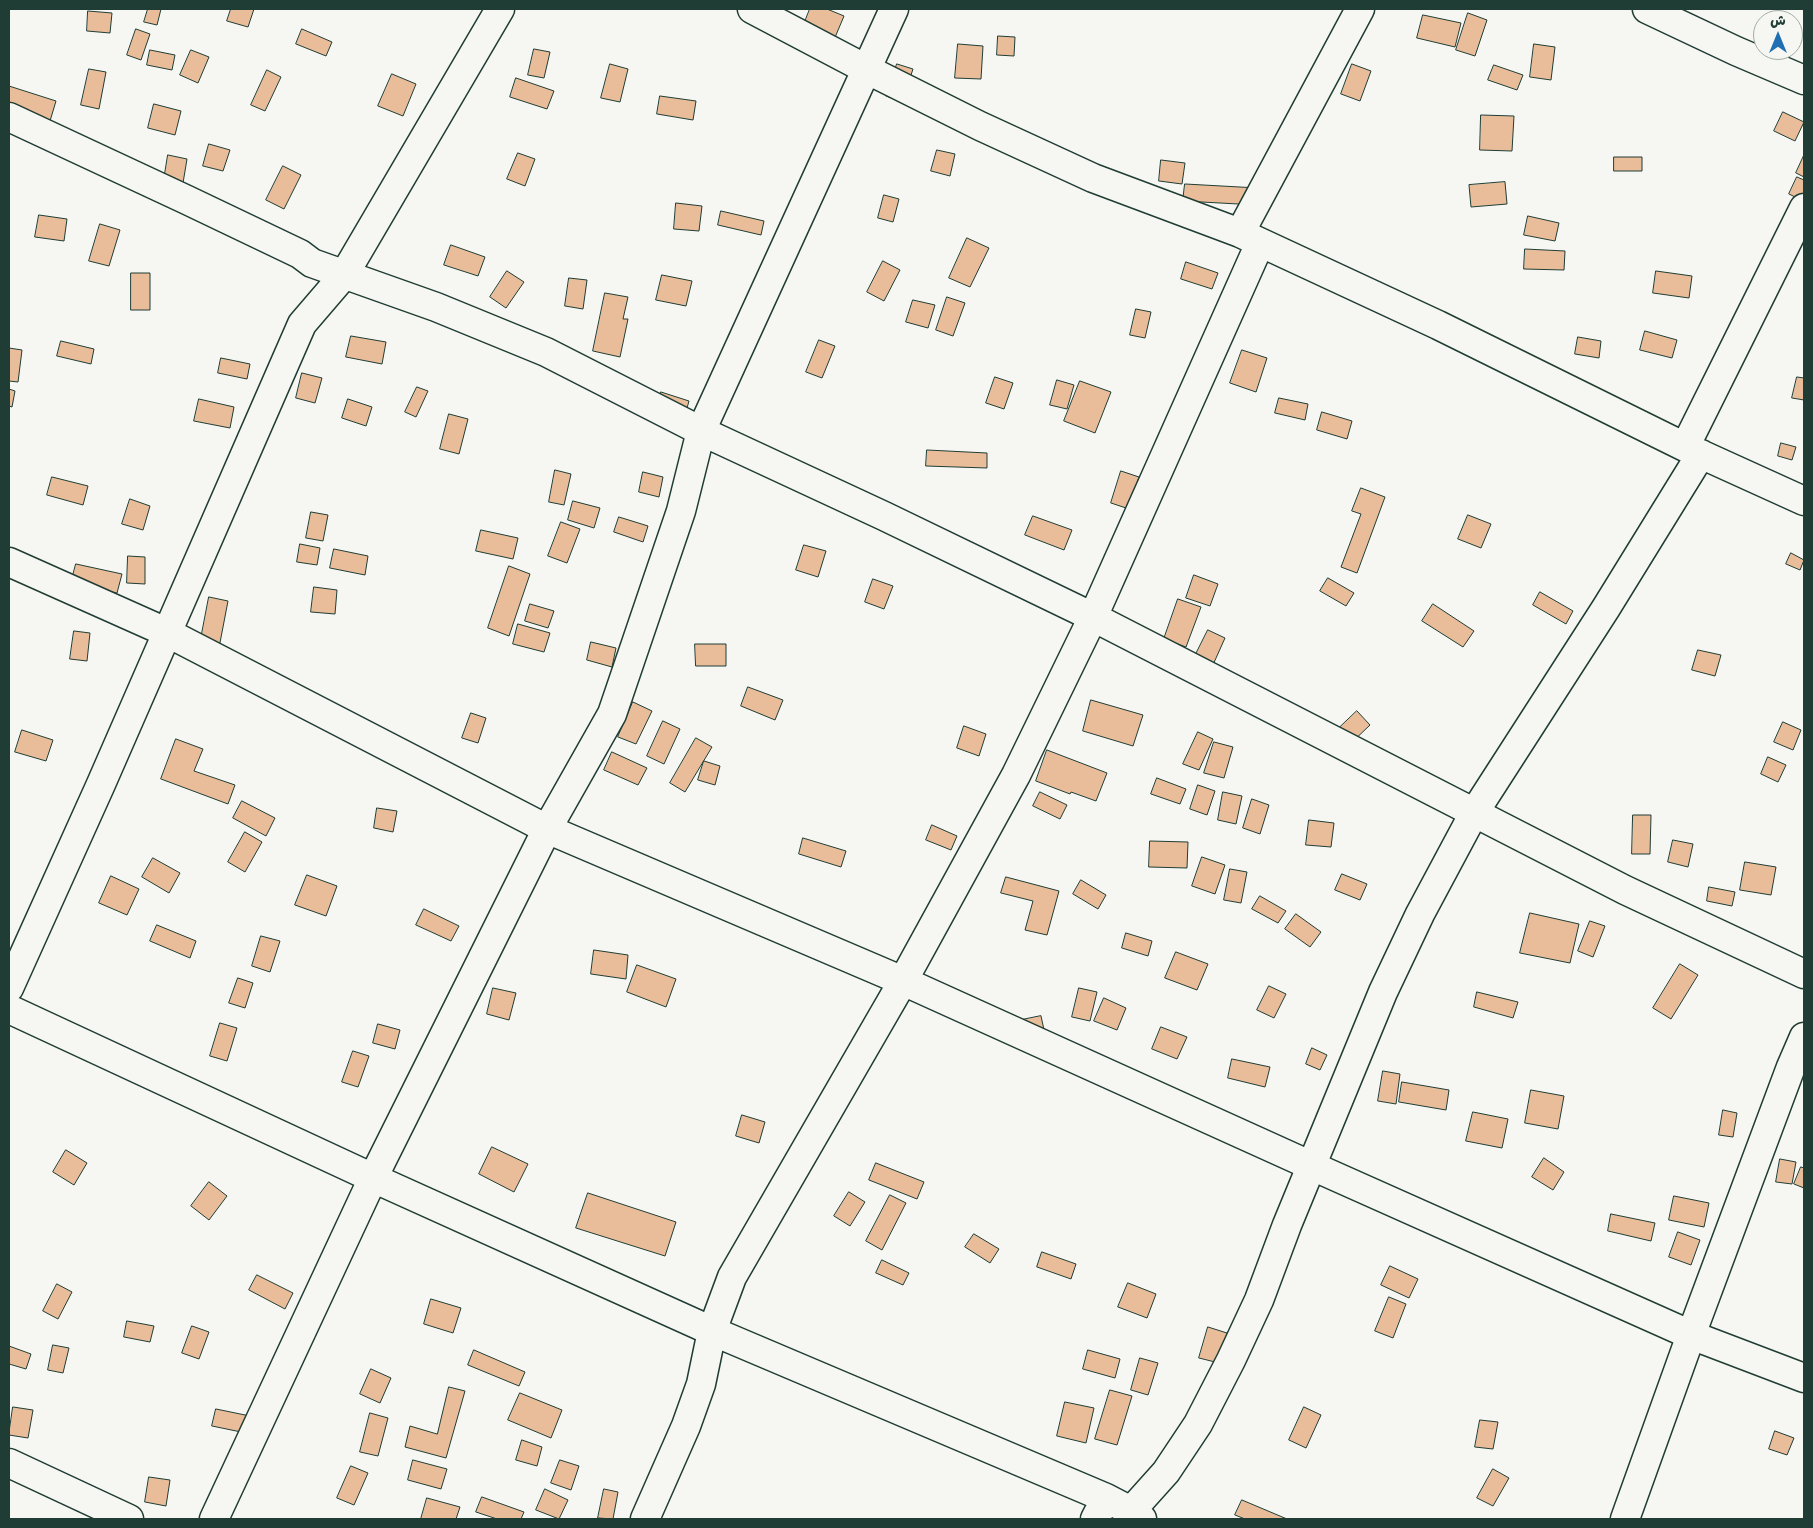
<!DOCTYPE html>
<html>
<head>
<meta charset="utf-8">
<style>
	body { margin:0 }
	#map { position:relative; width:1813px; height:1528px; overflow:hidden; background:#f6f6f2; font-family:Itim,"Playpen Sans Arabic",sans-serif }
	canvas { display:block }
	.frame { position:absolute; inset:0; border:10px solid #1f3d34; pointer-events:none }
	.north { position:absolute; left:1753px; top:10px; width:50px; height:50px; box-sizing:border-box; background:#f6f6f2; border:1px solid #a0aca6; border-radius:50%; rotate:0deg; font-size:14px; font-weight:700; line-height:20px; text-align:center; color:#1f3d34 }
	.north::after { content:''; display:block; margin:auto; width:18px; height:22px; background:#1f6fb2; clip-path:polygon(50% 0,100% 100%,50% 72%,0 100%) }
</style>
</head>
<body>
<div id="map">
<canvas width="1813" height="1528"></canvas>
<div class="frame"></div>
<div class="north">ش</div>
</div>
<script>
const ctx = document.querySelector('canvas').getContext('2d');
ctx.lineJoin = 'round';
function fillPath(path, color) { ctx.fillStyle = color; ctx.fill(path, 'evenodd'); }
function stroke(path, color, width, dash) { ctx.strokeStyle = color; ctx.lineWidth = width; ctx.lineCap = dash ? 'butt' : 'round'; ctx.setLineDash(dash || []); ctx.stroke(path); }
const building = new Path2D(`
	M148,9H161L157,25L144,22Z
	M231,9H254L248,27L227,21Z
	M810,9H827L844,16L831,47L800,34Z
	M88,11L112,13L110,33L87,31Z
	M1468,13L1487,20L1475,56L1456,50Z
	M1423,15L1461,23L1455,47L1417,38Z
	M136,29L150,34L141,60L127,55Z
	M302,29L332,42L326,56L296,44Z
	M998,36L1015,37L1014,56L997,55Z
	M958,44L983,46L981,79L955,78Z
	M1534,44L1555,47L1551,80L1530,77Z
	M534,49L550,52L544,78L528,75Z
	M150,50L175,55L172,70L147,65Z
	M191,50L209,57L198,83L180,75Z
	M610,64L628,69L620,102L601,98Z
	M897,64L913,69L902,102L886,96Z
	M1352,64L1371,71L1360,101L1341,94Z
	M1494,65L1523,75L1517,90L1488,80Z
	M89,69L106,72L99,109L81,105Z
	M267,70L281,77L265,111L251,105Z
	M392,74L416,84L403,116L378,106Z
	M516,78L554,91L547,109L510,97Z
	M9,86L56,101L47,131L9,120Z
	M660,96L696,101L693,120L657,114Z
	M154,104L181,111L175,135L148,128Z
	M1783,112L1804,122L1795,141L1774,131Z
	M1481,115L1514,116L1512,151L1480,150Z
	M209,144L230,150L223,171L203,166Z
	M937,150L955,154L950,176L931,171Z
	M518,153L535,159L525,186L507,179Z
	M168,155L187,159L182,189L163,186Z
	M1804,155V177L1796,173Z
	M1614,157H1642V171H1614Z
	M1161,160L1185,163L1182,184L1159,181Z
	M283,166L301,175L284,209L266,200Z
	M1797,177L1804,180V192L1801,200L1789,194Z
	M1505,182L1507,204L1471,207L1469,185Z
	M1185,184L1258,188L1257,205L1183,201Z
	M884,195L899,199L893,222L878,218Z
	M676,203L702,206L699,231L674,229Z
	M721,211L764,221L761,235L718,225Z
	M39,215L67,219L64,241L35,237Z
	M1528,216L1559,223L1555,241L1524,235Z
	M100,224L120,230L109,266L89,261Z
	M967,238L989,248L970,287L949,278Z
	M451,245L485,257L478,276L444,265Z
	M1525,249L1565,251L1564,270L1524,269Z
	M883,261L900,270L884,301L867,292Z
	M1186,262L1218,273L1212,289L1181,279Z
	M507,271L524,282L506,308L490,297Z
	M1656,271L1692,276L1689,298L1653,293Z
	M131,273H150V310H131Z
	M662,275L692,281L686,306L656,300Z
	M569,278L587,280L583,309L565,306Z
	M605,293L628,297L623,319H628L620,357L593,351Z
	M947,297L965,303L953,336L936,330Z
	M913,300L935,305L928,328L906,322Z
	M1136,309L1151,312L1145,338L1130,335Z
	M1645,331L1677,340L1672,358L1640,350Z
	M351,336L386,342L382,364L346,357Z
	M1578,337L1601,341L1599,358L1575,354Z
	M819,340L835,346L822,378L806,372Z
	M61,341L94,349L91,364L57,356Z
	M9,348L22,350L18,382L9,381Z
	M1242,350L1267,358L1256,392L1230,383Z
	M221,358L250,364L247,379L218,373Z
	M302,373L322,378L315,403L296,398Z
	M995,377L1013,383L1004,409L986,403Z
	M1797,377L1804,378V400L1792,398Z
	M1057,380L1074,385L1067,409L1050,405Z
	M1080,381L1111,392L1095,433L1064,421Z
	M417,387L428,391L416,417L405,412Z
	M9,389L15,391L12,407L9,406Z
	M661,392L689,401L685,415L656,406Z
	M1279,398L1308,404L1305,420L1275,413Z
	M199,399L234,407L230,428L194,421Z
	M348,399L372,407L366,426L342,418Z
	M1322,412L1352,421L1347,439L1317,430Z
	M449,414L468,419L459,454L440,449Z
	M1781,443L1796,447L1792,460L1778,456Z
	M927,450L987,453V468L926,466Z
	M555,470L571,474L564,505L549,502Z
	M1121,471L1139,477L1129,509L1111,503Z
	M643,472L663,477L659,497L639,492Z
	M52,477L88,486L83,505L47,495Z
	M1361,488L1385,497L1357,573L1341,567L1361,514L1352,511Z
	M130,499L150,506L143,530L122,524Z
	M573,501L600,508L594,528L568,520Z
	M311,512L328,515L323,541L306,538Z
	M1468,515L1491,524L1481,548L1458,539Z
	M1033,516L1072,530L1064,550L1025,535Z
	M619,517L648,526L643,542L614,532Z
	M561,522L580,529L567,563L548,556Z
	M481,530L518,538L513,559L476,551Z
	M300,544L320,548L317,565L297,562Z
	M804,545L826,551L818,577L796,570Z
	M334,549L368,556L365,575L330,568Z
	M1791,553L1804,560L1800,570L1786,564Z
	M128,556L145,557V584L127,583Z
	M76,564L122,574L117,593L71,583Z
	M509,566L530,574L509,636L488,628Z
	M1194,575L1218,584L1210,606L1186,598Z
	M1328,578L1354,593L1346,606L1320,591Z
	M873,579L893,586L884,609L865,602Z
	M314,587L337,590L335,614L311,612Z
	M1540,592L1573,611L1566,624L1533,605Z
	M209,597L228,601L218,653L199,649Z
	M1178,599L1201,607L1186,647L1164,639Z
	M530,604L554,611L548,628L525,621Z
	M1433,604L1474,631L1463,647L1422,621Z
	M518,624L550,633L544,652L513,644Z
	M1208,630L1225,638L1212,667L1194,658Z
	M74,631L90,633L87,661L70,659Z
	M591,642L616,648L612,667L587,660Z
	M695,644H726V666H696Z
	M1698,650L1721,655L1715,676L1692,670Z
	M748,687L783,700L775,720L741,706Z
	M1091,700L1143,715L1133,746L1083,731Z
	M633,702L652,711L636,744L618,737Z
	M1357,711L1370,725L1348,746L1335,732Z
	M471,713L486,718L478,743L462,738Z
	M663,721L680,729L664,764L647,756Z
	M1783,722L1801,730L1793,750L1774,742Z
	M964,726L986,734L979,756L957,748Z
	M22,730L53,740L46,761L15,752Z
	M1198,732L1213,739L1199,770L1183,764Z
	M696,738L712,747L685,792L670,783Z
	M176,739L203,749L194,771L235,785L228,804L161,779Z
	M1214,742L1233,747L1224,778L1204,773Z
	M1047,750L1107,773L1096,801L1071,792L1070,794L1036,781Z
	M612,752L647,768L638,785L604,770Z
	M1768,757L1786,765L1778,782L1761,774Z
	M704,761L720,766L715,785L698,780Z
	M1157,778L1186,789L1180,804L1151,794Z
	M1198,785L1215,791L1207,815L1190,809Z
	M1040,792L1067,805L1060,819L1033,806Z
	M1223,792L1242,796L1236,824L1218,820Z
	M1252,799L1269,805L1260,834L1243,828Z
	M242,801L275,818L266,836L233,818Z
	M377,808L397,811L393,832L374,828Z
	M1633,815H1651L1650,854H1632Z
	M1309,820L1334,823L1331,847L1306,845Z
	M932,825L957,836L951,850L926,840Z
	M245,832L262,842L245,872L228,862Z
	M803,838L846,851L841,867L799,854Z
	M1673,840L1693,844L1688,867L1668,862Z
	M1150,841L1188,842L1187,868L1149,867Z
	M1202,857L1225,865L1215,894L1192,886Z
	M153,858L180,873L169,893L142,877Z
	M1745,862L1776,867L1771,895L1740,890Z
	M1230,869L1247,872L1241,903L1224,900Z
	M1342,874L1367,884L1360,900L1335,890Z
	M307,875L337,886L326,916L295,905Z
	M111,876L139,889L127,915L99,903Z
	M1006,877L1059,891L1047,935L1025,930L1033,901L1001,893Z
	M1081,880L1106,895L1098,909L1073,894Z
	M1709,887L1735,892L1732,906L1707,901Z
	M1260,896L1286,911L1278,923L1252,909Z
	M424,909L459,926L451,941L416,925Z
	M1530,913L1579,924L1570,963L1520,953Z
	M1296,914L1321,932L1310,947L1285,929Z
	M1590,921L1605,926L1593,957L1578,951Z
	M157,925L196,941L190,958L150,941Z
	M1126,933L1152,941L1148,956L1122,948Z
	M261,936L280,941L270,972L252,966Z
	M594,950L628,955L626,979L591,974Z
	M1176,952L1208,964L1197,990L1165,978Z
	M1680,964L1698,975L1671,1019L1653,1008Z
	M637,965L676,979L666,1007L627,992Z
	M238,978L253,983L245,1008L229,1003Z
	M1269,986L1286,994L1274,1018L1257,1010Z
	M493,988L516,993L509,1020L487,1014Z
	M1079,988L1097,992L1090,1021L1072,1017Z
	M1477,992L1518,1002L1513,1018L1474,1007Z
	M1104,998L1126,1008L1117,1030L1094,1021Z
	M1041,1016L1046,1039L1016,1021Z
	M220,1023L237,1028L227,1061L210,1056Z
	M378,1024L400,1030L395,1049L373,1043Z
	M1161,1027L1187,1037L1177,1059L1152,1049Z
	M1312,1048L1327,1055L1320,1070L1306,1064Z
	M353,1051L369,1056L358,1087L342,1082Z
	M1232,1059L1270,1067L1265,1087L1228,1078Z
	M1383,1071L1400,1074L1396,1104L1378,1101Z
	M1402,1082L1449,1090L1446,1110L1399,1102Z
	M1531,1090L1564,1096L1558,1129L1525,1123Z
	M1723,1110L1737,1113L1733,1137L1719,1135Z
	M1473,1112L1508,1119L1502,1148L1466,1141Z
	M742,1115L765,1122L759,1143L736,1136Z
	M492,1147L528,1164L514,1192L479,1174Z
	M66,1150L87,1163L74,1185L53,1172Z
	M1544,1158L1564,1172L1553,1190L1532,1177Z
	M1780,1159L1796,1162L1792,1184L1776,1182Z
	M876,1163L924,1182L917,1199L869,1180Z
	M1801,1167L1804,1168V1188L1794,1184Z
	M209,1182L227,1196L209,1220L191,1206Z
	M849,1192L865,1202L850,1226L834,1216Z
	M588,1193L676,1222L665,1256L576,1228Z
	M890,1195L906,1203L882,1250L866,1241Z
	M1674,1196L1709,1203L1704,1227L1669,1220Z
	M1611,1214L1655,1223L1651,1241L1608,1231Z
	M1678,1232L1700,1240L1691,1265L1669,1257Z
	M974,1234L999,1249L990,1263L965,1247Z
	M1042,1252L1076,1264L1071,1279L1037,1267Z
	M882,1260L909,1273L903,1285L876,1273Z
	M1390,1266L1418,1279L1409,1298L1381,1285Z
	M257,1275L293,1293L285,1309L249,1290Z
	M1128,1283L1156,1294L1147,1318L1118,1307Z
	M57,1284L72,1292L58,1319L43,1311Z
	M1389,1297L1406,1304L1393,1338L1375,1331Z
	M431,1299L461,1308L453,1333L424,1324Z
	M127,1321L154,1326L150,1342L124,1337Z
	M192,1326L209,1332L199,1359L182,1353Z
	M1208,1327L1227,1333L1219,1363L1199,1358Z
	M53,1345L69,1348L63,1373L48,1370Z
	M9,1346L31,1354L26,1369L9,1364Z
	M474,1350L525,1372L519,1386L468,1365Z
	M1088,1350L1120,1359L1115,1378L1083,1369Z
	M1140,1358L1158,1363L1148,1395L1131,1390Z
	M371,1369L391,1378L380,1403L360,1394Z
	M449,1387L465,1391L446,1458L405,1447L410,1426L437,1434Z
	M1110,1390L1132,1396L1117,1445L1095,1439Z
	M520,1393L562,1410L551,1438L508,1420Z
	M1065,1402L1094,1408L1086,1443L1057,1436Z
	M13,1407L33,1410L28,1438L9,1435Z
	M1304,1407L1321,1415L1306,1448L1289,1440Z
	M216,1409L250,1416L246,1433L212,1426Z
	M370,1413L388,1418L378,1456L360,1452Z
	M1480,1420L1498,1422L1493,1449L1475,1447Z
	M1775,1431L1794,1438L1787,1455L1769,1449Z
	M522,1440L542,1447L537,1466L516,1460Z
	M413,1460L447,1469L441,1489L408,1480Z
	M560,1460L579,1466L571,1490L551,1483Z
	M351,1466L368,1473L354,1505L337,1498Z
	M1493,1469L1509,1478L1493,1506L1477,1498Z
	M149,1477L170,1480L166,1506L145,1502Z
	M545,1489L568,1500L559,1519L536,1510Z
	M604,1489L618,1492L613,1519L598,1518Z
	M482,1497L524,1512L521,1519H497L476,1512Z
	M427,1498L460,1507L456,1519H421Z
	M1242,1500L1287,1519H1245L1235,1515Z`);
fillPath(building, '#eabd9a');
stroke(building, '#1f3d34', 1);
const minor = new Path2D(`
	M752,9L866,69L980,126L1093,178L1240,233L1438,325L1685,447L1804,501
	M1647,9L1736,51L1804,80
	M9,117L187,200L300,254L312,263L436,307L546,352L701,431L884,516L1093,617L1625,890L1804,974
	M1240,233L1360,9
	M1685,447L1804,208
	M9,562L166,632L547,829L903,981L1312,1166L1691,1335L1804,1378
	M9,988L101,784L302,324L344,275L500,9
	M9,1009L373,1178L712,1331L1106,1498L1131,1511L1142,1519
	M9,1463L129,1519
	M1131,1511L1166,1472L1198,1424L1231,1360L1259,1300L1287,1225L1383,992L1420,914L1474,813L1606,608L1701,454
	M214,1519L373,1178L547,829L612,714L681,511L701,431L894,9
	M645,1519L686,1426L701,1384L712,1331L732,1277L903,981L1016,775L1093,617L1260,243
	M1095,1519L1106,1498
	M1625,1519L1691,1335L1791,1067L1804,1037`);
stroke(minor, '#1f3d34', 31);
stroke(minor, '#f6f6f2', 28);
</script>
</body>
</html>
